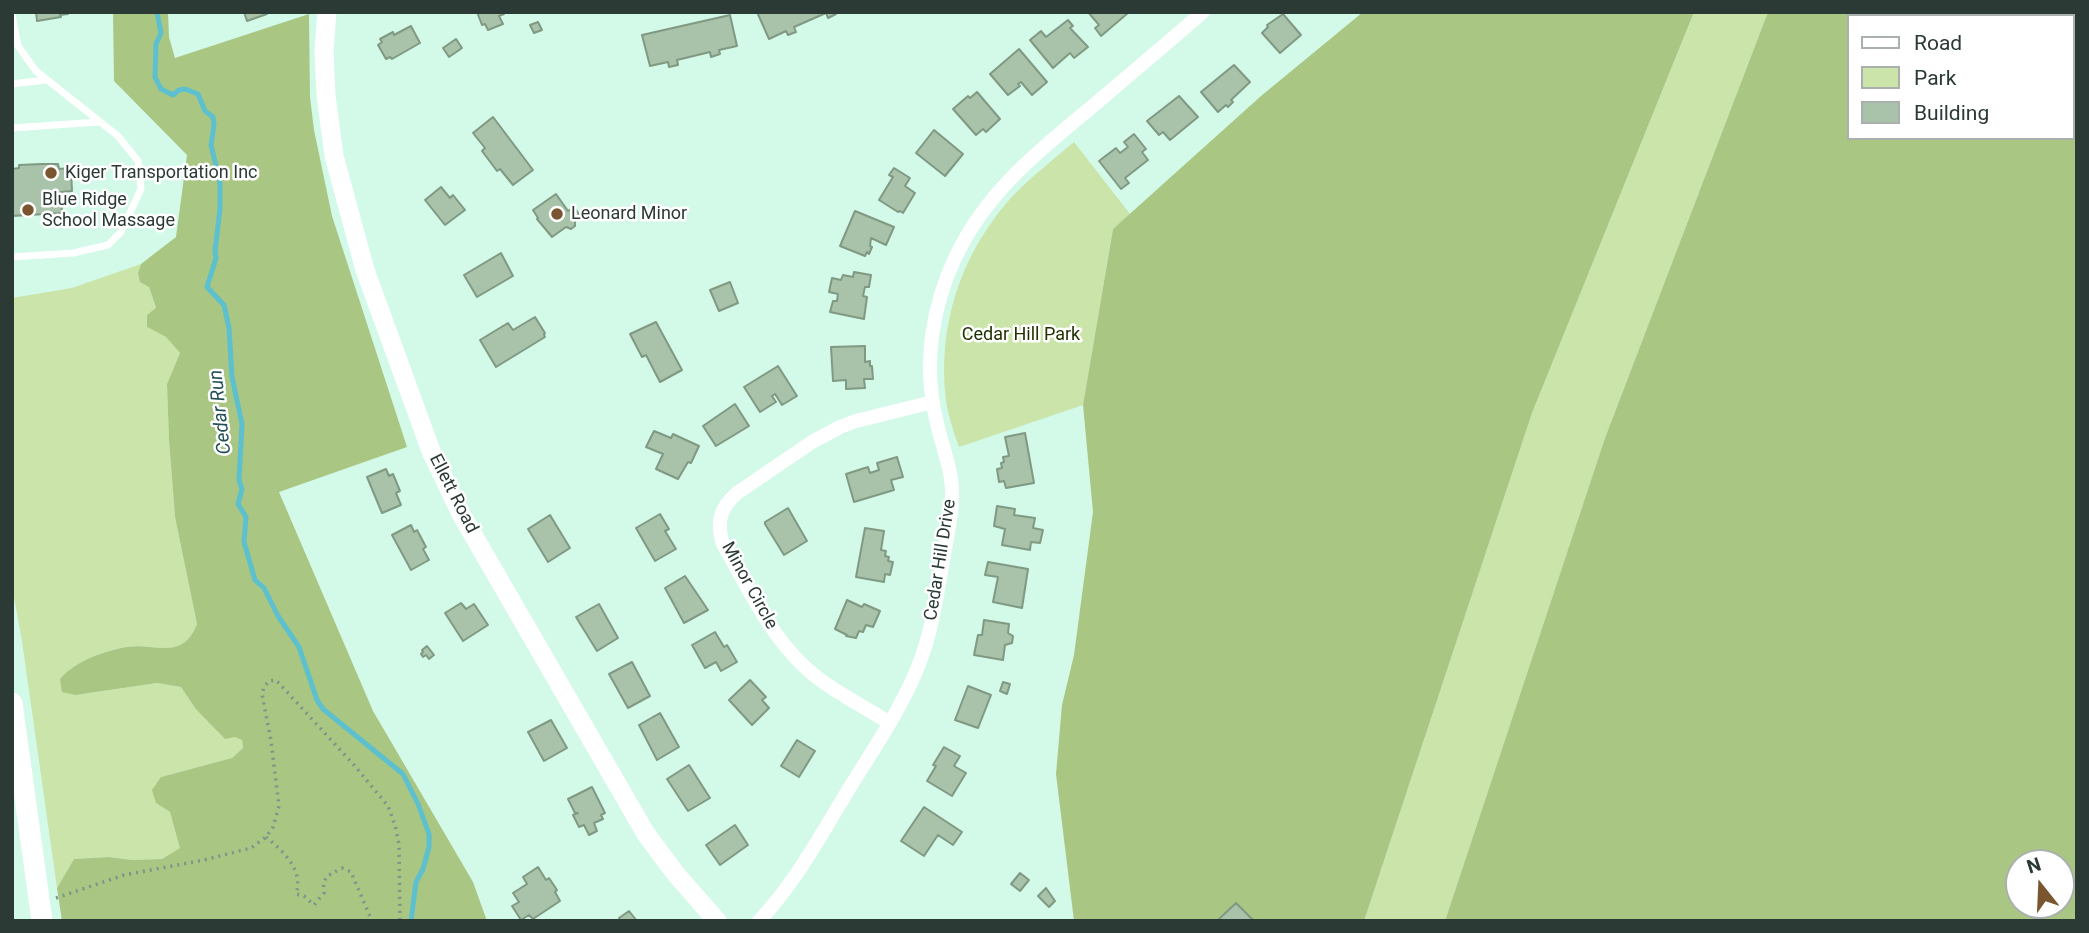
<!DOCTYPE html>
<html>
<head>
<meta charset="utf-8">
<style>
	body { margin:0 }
	#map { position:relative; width:2089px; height:933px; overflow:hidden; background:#d3f9e9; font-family:Roboto,sans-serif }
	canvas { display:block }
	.frame { position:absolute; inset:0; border:14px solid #2b3a34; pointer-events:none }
	.legend { position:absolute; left:1847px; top:14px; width:228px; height:126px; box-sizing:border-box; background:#fff; border:2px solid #aab0ae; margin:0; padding:9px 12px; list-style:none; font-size:21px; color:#2b3a34 }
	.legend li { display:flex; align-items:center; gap:14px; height:35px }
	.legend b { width:35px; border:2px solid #aab0ae }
	.north { position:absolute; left:2005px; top:849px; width:70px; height:70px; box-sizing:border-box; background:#fff; border:2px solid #aab0ae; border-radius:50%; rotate:342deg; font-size:19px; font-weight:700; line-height:28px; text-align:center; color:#2b3a34 }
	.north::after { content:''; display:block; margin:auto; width:24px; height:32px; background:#79562f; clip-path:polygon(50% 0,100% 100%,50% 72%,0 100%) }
</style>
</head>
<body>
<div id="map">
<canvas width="2089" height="933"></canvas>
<div class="frame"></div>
<ul class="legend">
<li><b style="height:9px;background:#fff"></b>Road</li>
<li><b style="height:19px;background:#cae4a9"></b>Park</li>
<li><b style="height:19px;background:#a8c3aa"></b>Building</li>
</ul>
<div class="north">N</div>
</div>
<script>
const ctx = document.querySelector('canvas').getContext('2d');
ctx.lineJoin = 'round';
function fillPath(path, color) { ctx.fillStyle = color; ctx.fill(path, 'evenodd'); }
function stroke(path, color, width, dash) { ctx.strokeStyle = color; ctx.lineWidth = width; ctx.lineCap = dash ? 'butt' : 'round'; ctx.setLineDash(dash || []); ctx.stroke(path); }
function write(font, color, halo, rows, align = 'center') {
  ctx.font = font + ' Roboto,sans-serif'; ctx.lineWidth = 5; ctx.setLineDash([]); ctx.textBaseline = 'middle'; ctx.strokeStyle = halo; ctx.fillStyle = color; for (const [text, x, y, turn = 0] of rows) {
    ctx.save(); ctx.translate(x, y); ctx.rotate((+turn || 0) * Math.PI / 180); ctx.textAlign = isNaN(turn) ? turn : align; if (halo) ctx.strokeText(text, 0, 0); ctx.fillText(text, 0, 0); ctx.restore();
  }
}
fillPath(new Path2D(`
	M1694,12H1768L1605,438L1445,921H1364L1532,413Z
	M1074,142L1130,214L1113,229L1083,405L959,447C954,432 948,416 946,400C937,326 961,254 1010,199C1029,178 1053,160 1074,142Z
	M141,264L138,273L149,287L156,309L147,327L166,337L180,353L167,384L169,440L175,517L197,624C182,662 156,642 127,647C104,651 75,661 60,679L77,695L157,683L181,687L195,708L242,740L243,748L232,758L161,777L156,803L170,812L181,848L162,859L132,860L109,857L74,859L57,888L22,641L12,586V298L72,288Z`), '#cae4a9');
fillPath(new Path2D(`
	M113,12H168L169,37L175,58L309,14L310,97L314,130L332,216L407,447L279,492L373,711L473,882L487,921H62L57,888L74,859L109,857L132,860L162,859L180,848L170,812L156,803L152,790L161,777L232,758L243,748L242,740L235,737L225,739L195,708L181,687L157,683L76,695L62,692L60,679C75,661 104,651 127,647C155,642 182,662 197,624L175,517L169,440L167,384L180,353L166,337L147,327V315L156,308L149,287L140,282L138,273L141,264L176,237L187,155L114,81Z
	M1363,12H1694L1532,413L1364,921H1074L1056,774L1062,705L1074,655L1093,512L1083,405L1113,229L1261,96Z
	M1768,12H2077V921H1445L1605,438ZM1849,16H2073V138H1849ZM2019,863H2061V905H2019Z`), '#a9c683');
stroke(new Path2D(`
	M157,12L161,33L156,44L155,77L161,89L173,95L179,90L185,89L198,94L205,111L213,117L214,125L211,145L220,183V209L215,251L216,258L207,287L224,305L229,328L232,377L242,424L239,480L242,489L238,504L246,517L244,542L255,580L264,588L278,616L299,647L317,700L323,709L403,774L418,804L429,834V847L423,869L416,882L411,921`), '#5cc0ce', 5);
const building = new Path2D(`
	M36,12H68V14L60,15L61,17L37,21Z
	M244,12H267V14L247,21Z
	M477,12H503L504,14L499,16L503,24L488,30L485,24L482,25Z
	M757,12H835L836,14L828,18L826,13L794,27L796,32L788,35L786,31L769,39Z
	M1088,12H1128V13L1101,36L1095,28L1099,25Z
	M1283,14L1301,35L1280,53L1262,33L1268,27L1267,25Z
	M730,15L737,46L719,50L720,54L711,57L710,52L677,60L678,65L669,67L668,62L650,66L642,35Z
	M1068,20L1073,26L1070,28L1088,47L1074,58L1070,53L1053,68L1030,40L1041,31L1046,37Z
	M538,22L542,30L534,33L530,25Z
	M411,26L420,43L392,59L390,57L386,59L378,45L382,42L380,39L393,32L394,35Z
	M456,39L462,48L449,57L443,48Z
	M1019,49L1047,82L1032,95L1021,82L1018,84L1020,86L1008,95L990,74Z
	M1234,65L1250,82L1231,100L1233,102L1228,107L1226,105L1218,112L1201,92Z
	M977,92L1000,119L986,132L983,129L976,135L953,109L968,96L970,98Z
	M1179,96L1198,117L1170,140L1163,132L1159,135L1147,121Z
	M493,117L533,170L513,185L500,169L497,171L482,151L485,148L473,133Z
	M934,130L963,154L945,176L916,153Z
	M1134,134L1146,149L1142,152L1148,160L1125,178L1129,183L1121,189L1099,161L1116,148L1120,153L1128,147L1124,142Z
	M42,164H58L59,169L71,168L72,191L61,192L62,213L12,216V169L19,168V165Z
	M894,168L910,178L905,186L915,193L903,213L900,211L898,212L879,200L893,177L889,175Z
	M441,187L450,198L453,195L465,210L445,225L425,200Z
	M556,194L568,211L574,207L581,217L575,221V226L571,229L566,227L552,237L537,219L538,218L533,210Z
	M855,211L894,227L886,245L871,238L870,246L872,247L869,254L867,252L865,256L840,246Z
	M501,253L513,276L477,297L464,275Z
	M854,272L871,275L869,287H865L863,296L867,297L864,319L830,312L833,301H837L838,294L829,292L832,278L841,280L843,275L853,277Z
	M730,282L738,303L719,311L710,290Z
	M535,317L545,333L544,334L545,337L496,367L480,340L508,323L513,330Z
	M656,322L682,370L660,382L646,355L642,357L630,334Z
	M865,346V362L870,361V366H872L873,379H864L865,388L846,389V380L833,381L831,347Z
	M778,366L797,396L782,405L775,394L772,396L776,402L760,412L744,387Z
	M735,404L749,426L716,446L703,426Z
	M654,431L671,438L673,434L699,446L691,463L688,462L678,479L656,469L663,454L646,447Z
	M1025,433L1034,483L1006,488L1004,481L999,482L997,469L1002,468L1001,463L1004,462L1003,457L1009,456L1005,437Z
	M897,457L903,477L891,480L894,490L854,502L846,474L868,467L870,473L879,470L877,463Z
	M386,469L389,476L393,474L400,491L396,493L401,505L382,513L367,477Z
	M997,506L1015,509L1014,515L1035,518L1033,528L1043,530L1040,543L1031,542L1030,550L1002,545L1005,529L994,526Z
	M788,508L807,541L784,555L765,524V522Z
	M660,514L669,529L665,531L676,549L655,561L636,528Z
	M550,515L570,548L548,562L528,529Z
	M411,525L414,532L417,530L426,547L423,549L429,560L411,570L392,535Z
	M865,528L884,531L881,550L886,551L885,556L889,557L888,561L893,562L890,575L885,574L884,582L856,577Z
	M988,562L1028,569L1022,608L993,602L998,577L985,575Z
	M685,576L708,610L684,623L665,588Z
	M847,600L862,607L864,604L880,611L873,627L866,625L863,632L859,631L856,638L846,636L847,635L835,629Z
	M461,603L466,609L474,604L488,625L463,641L445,613Z
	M599,604L618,638L597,651L576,617Z
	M984,620L1009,624L1008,633L1013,636L1012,643L1005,645L1003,660L974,655L978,635H982Z
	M715,632L724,647L727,645L737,662L721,671L716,662L705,668L692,645Z
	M427,646L434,655L429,659L426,655L423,657L421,654L423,652L422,650Z
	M632,662L650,696L628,708L609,674Z
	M750,680L766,697L762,700L769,708L752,725L729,700Z
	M1003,682L1010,684L1007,694L1000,691Z
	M968,686L991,695L978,728L955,720Z
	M660,713L679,747L657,760L639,725Z
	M551,720L567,748L544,761L528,732Z
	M797,740L815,751L799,777L781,766Z
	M944,747L960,756L954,766L966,773L952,796L927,781L936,766L933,765Z
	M689,765L710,798L688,811L667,779Z
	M592,787L605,813L601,815L603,819L594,823L597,831L589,835L584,825L579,827L573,815L578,813H575L568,799Z
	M924,807L962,832L953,845L938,835L924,856L901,841Z
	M735,825L748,845L720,865L706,845Z
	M538,867L546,880L549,878L557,890L555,892L560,901L533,919L529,915L521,920L512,906L519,902L513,893L527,884L523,877Z
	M1020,873L1029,880L1020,891L1011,884Z
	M1046,888L1055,901L1049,907L1038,896Z
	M1236,903L1254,921H1219L1218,920Z
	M629,911L637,921H621L619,918Z`);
fillPath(building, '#a8c3aa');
stroke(building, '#809982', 2);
stroke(new Path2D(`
	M266,837C283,851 304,870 296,894L304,896L314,905L324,893C322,876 328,876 342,868L351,872L372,921
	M56,898L124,875L204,860L251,848L266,837L273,827L279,806L271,741L262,694L264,687L269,681L276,680L354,765L388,806L395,825L399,844L400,921
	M479,921L480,919`), '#7b958b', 3.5, [2, 5]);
stroke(new Path2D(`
	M12,14L18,46L36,71L118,136L138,161L141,189L121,232L108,245L73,253L12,257
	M12,84L46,80
	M12,128L99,122`), '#fff', 7);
stroke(new Path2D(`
	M888,722C862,705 830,690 807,669C769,635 748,587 723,544C716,522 720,508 737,493L812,442L840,427L856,421L933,402
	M759,921C794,884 818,840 844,797C871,752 905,705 922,656C933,625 937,593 943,561C946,540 952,518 952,497C953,469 941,445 936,419C923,364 932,306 956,256C986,193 1036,153 1088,110C1127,77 1165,45 1203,12`), '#fff', 14);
stroke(new Path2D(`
	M327,12L324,51L326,95L334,156L365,270L431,451L461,514L646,834L675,873L717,921`), '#fff', 19);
stroke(new Path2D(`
	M12,703L42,921`), '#fff', 21);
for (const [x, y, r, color] of [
	[51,173,7,"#79562f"],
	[28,210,7,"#79562f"],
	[557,214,7,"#79562f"]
]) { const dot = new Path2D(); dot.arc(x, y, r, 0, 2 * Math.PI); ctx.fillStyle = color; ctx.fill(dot); stroke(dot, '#fff', 2.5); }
write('18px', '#2b3a34', '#fff', [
	["Kiger Transportation Inc",65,173],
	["Blue Ridge",42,200],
	["School Massage",42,221],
	["Leonard Minor",571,214]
], 'left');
write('18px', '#223301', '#fff', [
	["Cedar Hill Park",1021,335]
]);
write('18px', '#2b3a34', '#fff', [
	["Ellett Road",453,494,63],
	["Cedar Hill Drive",941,560,-81],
	["Minor Circle",749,586,61]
]);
write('italic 19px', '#224f55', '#fff', [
	["Cedar Run",221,412,-96]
]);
</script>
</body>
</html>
